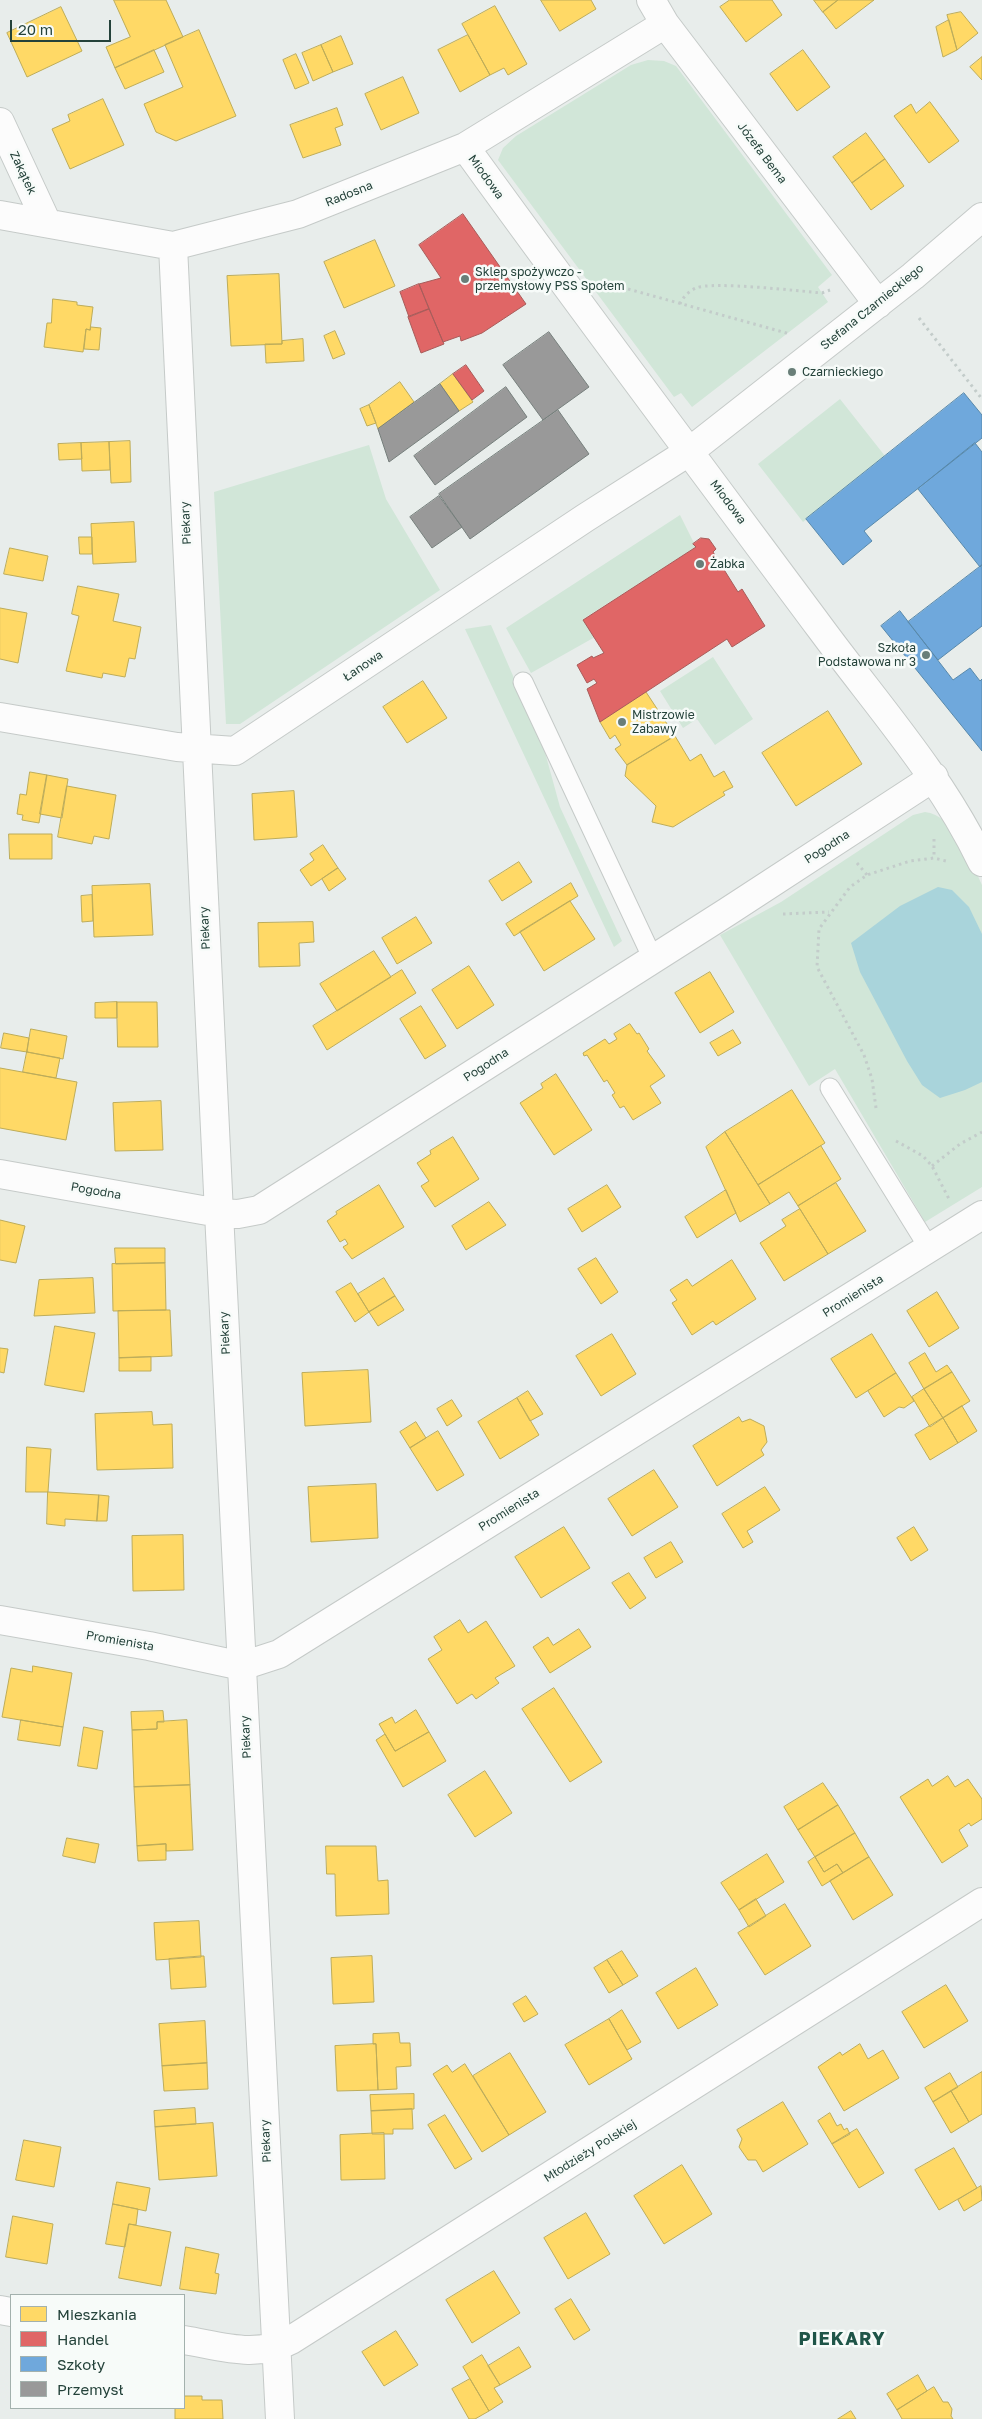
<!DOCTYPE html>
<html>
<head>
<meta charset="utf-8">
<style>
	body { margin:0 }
	#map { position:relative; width:982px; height:2419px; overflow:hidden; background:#e8edeb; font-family:"Golos Text",sans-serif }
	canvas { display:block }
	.legend { position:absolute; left:10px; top:2294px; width:175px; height:115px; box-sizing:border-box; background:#f7fbf9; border:1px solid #a3b1ad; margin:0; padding:6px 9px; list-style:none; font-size:15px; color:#24423a }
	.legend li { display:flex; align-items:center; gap:10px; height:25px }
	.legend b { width:25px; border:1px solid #a3b1ad }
	.scale { position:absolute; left:10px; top:20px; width:101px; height:22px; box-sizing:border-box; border:2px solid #24423a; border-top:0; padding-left:6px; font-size:15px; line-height:18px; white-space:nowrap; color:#24423a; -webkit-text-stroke:4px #f7fbf9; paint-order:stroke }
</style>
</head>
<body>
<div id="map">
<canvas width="982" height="2419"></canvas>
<ul class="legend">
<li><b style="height:14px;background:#ffd966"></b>Mieszkania</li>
<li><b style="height:14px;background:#e06666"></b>Handel</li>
<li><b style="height:14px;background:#6fa8dc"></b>Szkoły</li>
<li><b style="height:14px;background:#999"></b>Przemysł</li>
</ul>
<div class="scale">20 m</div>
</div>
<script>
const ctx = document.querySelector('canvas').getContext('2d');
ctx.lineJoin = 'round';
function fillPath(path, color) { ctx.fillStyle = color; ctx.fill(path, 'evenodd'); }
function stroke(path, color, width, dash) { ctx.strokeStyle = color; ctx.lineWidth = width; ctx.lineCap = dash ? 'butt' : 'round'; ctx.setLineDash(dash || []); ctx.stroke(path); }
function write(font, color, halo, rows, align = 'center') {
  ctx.font = font + ' "Golos Text",sans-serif'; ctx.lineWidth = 5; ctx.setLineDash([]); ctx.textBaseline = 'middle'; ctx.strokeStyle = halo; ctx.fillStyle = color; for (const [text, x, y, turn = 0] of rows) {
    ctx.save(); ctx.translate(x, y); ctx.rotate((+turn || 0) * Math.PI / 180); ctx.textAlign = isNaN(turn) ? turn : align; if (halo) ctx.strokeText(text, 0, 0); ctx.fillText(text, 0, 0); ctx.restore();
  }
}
fillPath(new Path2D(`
	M648,60L664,61L676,66L832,275L818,287L828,302L692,407L681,393L674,397L498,160L503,148L516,136L631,65Z
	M840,399L885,456L803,522L758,464Z
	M369,445L386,499L440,590L240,724H226L214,492Z
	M680,515L696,547L583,619L595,637L531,673L506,628Z
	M491,625L543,745L560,807L622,941L614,947L465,629Z
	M713,657L753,719L715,745L697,719L683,728L660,691Z
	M925,812C954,815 971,861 982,885V1187L925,1222L835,1069L809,1086L720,935L781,902L913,815Z`), '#d1e6d8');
fillPath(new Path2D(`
	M938,887L952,890L969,907L982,934V1082L965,1090L940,1098L922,1085L907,1061L860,972L851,943L900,906Z`), '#a9d4db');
const homes = new Path2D(`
	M114,0H166L183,37L115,68L106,47L130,37Z
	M541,0H591L596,9L560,31Z
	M730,0H772L782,15L746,42L720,7Z
	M814,0H838L823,12Z
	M838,0H874L836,29L823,12Z
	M495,6L527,64L508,75L504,68L490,75L462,24Z
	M61,7L82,51L27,77L7,33Z
	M961,12L978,33L957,50L947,15Z
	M949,20L957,50L943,57L936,27Z
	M199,30L236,116L176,141L156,132L144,104L183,87L165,45Z
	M468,35L490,75L460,92L438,50Z
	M341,36L353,64L333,72L321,45Z
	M321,45L333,72L313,81L302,53Z
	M154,50L164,72L125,89L115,68Z
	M803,50L830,87L797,111L770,74Z
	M296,54L309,83L295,89L283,60Z
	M982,57V80L970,67Z
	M403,77L419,113L381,130L365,94Z
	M103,99L124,145L70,169L52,129L70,121L68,115Z
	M930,102L959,141L929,163L894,116L911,104L916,113Z
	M337,108L343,125L335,128L341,145L303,158L290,125Z
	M866,133L885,159L852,183L833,157Z
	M885,159L904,186L871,210L852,183Z
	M375,240L395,286L344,308L324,262Z
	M279,274L282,344L231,346L227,276Z
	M53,299L77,302V305L93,307L90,330L86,329L83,352L44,347L47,323H51Z
	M91,327L101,328L99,350L84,349L86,329L90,330Z
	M335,331L345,354L333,359L324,336Z
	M303,339L304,361L266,363L265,344H282V341Z
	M453,374L473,402L459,411L440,384Z
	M400,382L414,402L378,429L369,405Z
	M369,405L376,423L367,426L360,409Z
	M130,441L131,482L111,483L109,442Z
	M109,442L110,470L82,471L81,443Z
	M81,443L82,459L59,460L58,444Z
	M134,522L136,562L93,564L91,524Z
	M79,537H92V554H80Z
	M10,548L48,556L43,581L4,574Z
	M78,586L119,594L113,621L141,627L135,659L129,658L125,677L103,673L102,678L66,671L79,616L72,614Z
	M0,608L27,613L18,663L0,659Z
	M423,681L447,718L407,743L383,707Z
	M646,692L675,736L627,765L615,749L621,745L615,735L610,739L600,722Z
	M828,711L862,764L796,806L762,753Z
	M675,736L690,761L701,754L714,777L724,771L733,787L723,792L725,795L673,827L652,822L656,806L625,776L627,765Z
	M30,772L47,775L39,823L22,820L23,815L17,814L20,794L26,795Z
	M47,775L68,779L62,818L40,814Z
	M67,786L116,795L109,839L94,836L92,844L58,837Z
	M294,791L297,837L254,840L252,794Z
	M9,834H52V859H10Z
	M323,845L338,868L311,886L300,870L314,860L310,854Z
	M519,862L532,882L502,901L489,881Z
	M338,868L346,879L329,891L322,879Z
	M571,883L578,896L514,936L506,924Z
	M150,884L153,935L94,937L92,886Z
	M92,895L93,921L82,922L81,896Z
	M570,901L595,939L544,971L520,932Z
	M416,917L432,943L397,964L382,938Z
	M313,922L314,942L299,943L300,966L259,967L258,923Z
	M374,951L391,977L337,1011L320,984Z
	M469,966L494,1005L457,1029L432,990Z
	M402,970L416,993L327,1050L313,1026Z
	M710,972L734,1012L700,1033L675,993Z
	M117,1002H157L158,1047H118Z
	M117,1002V1018H95V1003Z
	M421,1006L446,1046L425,1059L400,1019Z
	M630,1024L637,1034L639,1033L649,1049L647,1051L665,1076L650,1086L661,1103L633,1120L624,1106L620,1108L612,1095L615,1093L607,1080L604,1082L587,1055L584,1056L583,1053L605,1039L609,1044L617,1039L614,1034Z
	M31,1029L67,1036L63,1059L27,1052Z
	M733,1030L741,1043L718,1056L710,1043Z
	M4,1033L29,1038L27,1052L1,1048Z
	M27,1052L60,1058L56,1078L23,1072Z
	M0,1068L77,1082L66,1140L0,1128Z
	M556,1074L592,1130L554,1155L520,1103L543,1088L541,1084Z
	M792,1090L825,1143L758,1185L725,1132Z
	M161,1101L163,1150L115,1151L113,1103Z
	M725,1132L770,1204L740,1222L706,1147Z
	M453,1137L479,1179L435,1207L421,1186L429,1181L417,1163L431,1154L430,1151Z
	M821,1146L841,1179L798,1206L789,1192L770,1204L758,1185Z
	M836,1183L866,1231L828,1254L798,1206Z
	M379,1185L404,1227L352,1259L343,1247L348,1244L345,1239L340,1242L327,1221L337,1214L336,1212Z
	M607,1185L621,1207L582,1232L568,1209Z
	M726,1190L736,1213L697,1238L685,1217Z
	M489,1202L506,1225L466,1250L452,1226Z
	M800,1209L828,1254L784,1281L760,1243L786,1226L782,1220Z
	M0,1220L25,1226L16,1263L0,1260Z
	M115,1248H165V1263L116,1264Z
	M596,1258L618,1292L601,1304L578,1269Z
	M732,1260L756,1299L716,1325L713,1321L692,1335L672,1303L677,1300L670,1290L687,1279L692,1286Z
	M165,1263L166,1310L113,1311L112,1264Z
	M93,1278L95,1313L34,1316L39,1280Z
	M384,1278L395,1296L369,1312L358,1294Z
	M351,1283L369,1312L355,1322L336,1292Z
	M937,1292L959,1328L929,1347L907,1311Z
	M395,1296L404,1310L378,1326L369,1312Z
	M166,1310H170L172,1356L119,1358L118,1311Z
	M55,1326L95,1333L84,1392L45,1385Z
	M612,1334L636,1374L601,1396L576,1356Z
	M872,1334L896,1373L856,1398L831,1359Z
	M0,1348L8,1349L4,1373L0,1372Z
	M925,1353L936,1372L947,1365L952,1372L924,1389L909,1363Z
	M151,1357V1371H119V1358Z
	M368,1370L371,1422L305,1426L302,1373Z
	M952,1372L970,1401L943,1418L924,1389Z
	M896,1373L914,1401L904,1408L899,1407L884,1417L868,1391Z
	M924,1389L943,1418L930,1427L912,1397Z
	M528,1391L543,1414L530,1421L517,1398Z
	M517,1398L539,1435L500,1459L478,1422Z
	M452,1400L462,1416L447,1426L437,1409Z
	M962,1406L977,1431L958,1443L943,1418Z
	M152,1412L153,1425L172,1424L173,1468L97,1470L95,1414Z
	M739,1417L742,1422L750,1419L764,1426L767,1442L761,1450L764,1455L717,1486L693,1446Z
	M943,1418L958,1443L930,1460L915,1435Z
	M416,1422L426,1438L410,1448L400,1432Z
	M438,1431L464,1475L437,1491L410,1448Z
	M27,1447L51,1449L48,1492H26Z
	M654,1470L678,1507L632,1536L608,1499Z
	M376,1484L378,1538L311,1542L308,1487Z
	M765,1487L780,1510L747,1531L753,1542L743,1548L722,1514Z
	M48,1492L99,1495L97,1521L65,1519V1526L47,1524Z
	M99,1495L109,1496L107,1521H97Z
	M564,1527L590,1568L541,1598L515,1557Z
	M914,1527L928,1550L911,1561L897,1538Z
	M183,1535L184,1590L133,1591L132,1536Z
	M671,1542L683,1562L656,1578L644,1558Z
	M629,1573L646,1598L630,1609L612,1583Z
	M460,1620L468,1633L486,1621L515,1666L495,1678L499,1683L476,1699L472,1694L457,1704L428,1659L442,1650L434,1637Z
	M579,1629L591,1647L550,1673L533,1647L548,1637L553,1645Z
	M33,1666L72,1673L63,1727L2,1717L11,1668L32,1672Z
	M554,1688L602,1762L570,1782L522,1709Z
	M416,1710L429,1732L395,1751L379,1724L392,1717L395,1723Z
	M163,1711L164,1722H157V1729L132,1730L131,1712Z
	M21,1720L63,1727L60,1746L18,1740Z
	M187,1720L190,1785L134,1787L132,1730L157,1729V1722Z
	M84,1727L103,1731L97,1769L78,1766Z
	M429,1732L446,1761L403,1787L376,1740L385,1734L395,1751Z
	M485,1771L512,1813L475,1837L448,1795Z
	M948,1776L955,1787L968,1779L982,1799V1819L971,1826L969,1823L959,1830L968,1846L942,1863L900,1797L928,1779L932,1786Z
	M823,1783L838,1805L798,1830L784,1807Z
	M190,1785L193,1850L166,1851V1844L137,1846L134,1787Z
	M838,1805L855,1833L815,1857L798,1830Z
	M855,1833L869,1857L843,1873L837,1864L824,1872L815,1857Z
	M67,1838L99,1844L95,1863L63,1856Z
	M166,1844V1860L138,1861L137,1846Z
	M326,1846H376L378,1881L388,1880L389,1914L336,1916L335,1874H327Z
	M767,1854L784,1882L739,1910L721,1883Z
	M815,1857L824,1872L837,1864L843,1873L822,1886L808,1862Z
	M869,1857L893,1895L853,1920L830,1881Z
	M756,1899L766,1916L749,1927L739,1910Z
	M785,1904L811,1946L765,1975L738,1933Z
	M199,1921L201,1957L156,1960L154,1923Z
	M622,1951L638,1976L623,1985L607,1960Z
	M201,1956H204L206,1987L171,1989L169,1959Z
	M372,1956L374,2002L333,2004L331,1958Z
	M607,1960L623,1985L609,1993L594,1968Z
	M696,1968L718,2005L678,2029L656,1993Z
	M946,1985L968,2021L924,2048L902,2012Z
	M526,1996L538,2014L524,2022L513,2004Z
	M622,2010L641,2042L627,2050L609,2019Z
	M609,2019L632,2059L589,2085L565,2045Z
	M205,2021L207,2063L162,2066L159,2024Z
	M399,2033L400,2043H410L411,2066L396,2067L397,2089L378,2090L376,2044H373V2034Z
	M376,2044L378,2090L337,2091L335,2046Z
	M860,2044L868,2059L883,2050L899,2078L844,2111L818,2067L840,2052L842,2055Z
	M510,2053L546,2112L509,2135L473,2076Z
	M207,2063L208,2089L164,2091L162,2066Z
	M465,2064L509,2135L482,2152L433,2074L447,2065L452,2072Z
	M982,2072V2114L969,2122L951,2091Z
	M950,2073L958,2087L933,2102L925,2088Z
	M951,2091L969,2122L951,2133L933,2102Z
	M414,2094V2109L371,2111L370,2095Z
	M783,2102L808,2144L763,2172L756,2160H748L739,2147L742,2139L737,2130Z
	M195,2108L196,2124L155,2127L154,2111Z
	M412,2109L413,2129H393V2134H372L371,2111Z
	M830,2113L837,2126L841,2124L844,2130L847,2128L850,2134L832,2144L818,2121Z
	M445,2115L472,2159L455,2169L428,2125Z
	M213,2123L217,2176L159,2180L155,2127Z
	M857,2129L884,2173L859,2188L832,2144Z
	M384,2133L385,2179L341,2180L340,2135Z
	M24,2140L61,2147L54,2187L16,2180Z
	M954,2148L977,2188L939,2210L915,2170Z
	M682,2165L712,2214L664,2244L634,2196Z
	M117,2182L150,2188L146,2211L113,2204Z
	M981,2186L982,2200L964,2211L958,2200Z
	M113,2204L138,2209L136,2225L129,2224L125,2247L106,2244Z
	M586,2213L610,2254L568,2279L544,2238Z
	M13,2216L53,2224L47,2264L6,2257Z
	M129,2224L171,2232L161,2286L119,2278Z
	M186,2247L219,2254L215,2273L219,2274L216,2294L180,2289Z
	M494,2271L520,2313L472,2343L446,2300Z
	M571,2299L590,2330L574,2340L555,2309Z
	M396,2331L418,2365L384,2386L362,2352Z
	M519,2347L531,2367L500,2385L488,2366Z
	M482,2355L500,2385L494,2388L503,2402L489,2411L463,2367Z
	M918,2375L927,2391L897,2410L887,2394Z
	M470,2379L489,2411L475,2419H469L452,2389Z
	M934,2387L943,2402H948L952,2409L951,2416L953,2419H902L897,2410Z
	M184,2396H202V2400H222L223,2419H175V2408H184Z
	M851,2411L856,2419H838Z`);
fillPath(homes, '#ffd966');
stroke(homes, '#bdac59', 1);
const shops = new Path2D(`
	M463,214L526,304L482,333L461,341L460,336L443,342L419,284L441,278L419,245Z
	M419,284L429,309L409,317L400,292Z
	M429,309L444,344L421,353L408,317Z
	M466,365L484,391L472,400L453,374Z
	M701,538L709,539L716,549L713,552L738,592L742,589L765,626L732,647L727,639L600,722L587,689L597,683L594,679L587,683L577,665L592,656L593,658L604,653L583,620L696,547L693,544Z`);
fillPath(shops, '#e06666');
stroke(shops, '#a85b59', 1);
const schools = new Path2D(`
	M964,393L982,415V438L864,531L872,541L843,565L806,519Z
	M975,443L982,452V565L980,567L918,489Z
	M982,565V626L938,660L908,622Z
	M900,611L953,680L970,668L980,681L982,679V751L881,626Z`);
fillPath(schools, '#6fa8dc');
stroke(schools, '#5889ab', 1);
const industry = new Path2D(`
	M549,332L589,387L543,420L503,365Z
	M440,384L459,411L389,462L378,429Z
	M506,387L527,417L435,485L414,456Z
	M558,410L589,454L470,539L439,494Z
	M439,496L462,527L432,548L410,517Z`);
fillPath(industry, '#999');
stroke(industry, '#767f7c', 1);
const service = new Path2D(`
	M523,682L653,959
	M830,1088L929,1248`);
const minor = new Path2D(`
	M651,0L665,24L878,304
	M0,122L47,223
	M465,147C582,309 702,469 821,629C877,705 941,776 982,862
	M0,215L173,246L298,214L465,147L665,24
	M173,246L219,1213L280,2419
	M0,717L177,747L235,751L585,518L690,451L913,276L982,217
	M0,1174L219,1213L238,1214L259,1210L727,912L934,777
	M0,1620L149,1646L242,1666L279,1654L982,1215
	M0,2310L11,2312
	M184,2340C221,2346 256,2359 291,2340L982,1902`);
stroke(service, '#c5cac8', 21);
stroke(minor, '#c5cac8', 30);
stroke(new Path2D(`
	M603,282L790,334
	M680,304C682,298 689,291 696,288C712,281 799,291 822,293L830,290
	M919,318L982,399
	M934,839V858
	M857,863L867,875
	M783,914L829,912
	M876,1108L872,1079L864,1055L817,967L819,929L850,887L867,875L910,861L934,858L946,861
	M896,1141L923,1156L932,1166L949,1199
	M932,1166L960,1144L982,1132`), '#c3ccca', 3, [2.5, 4]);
stroke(service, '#fcfcfc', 19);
stroke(minor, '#fcfcfc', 28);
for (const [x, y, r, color] of [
	[465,279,5,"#697e78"],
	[792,372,5,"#697e78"],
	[700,564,5,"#697e78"],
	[926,655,5,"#697e78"],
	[622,722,5,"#697e78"]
]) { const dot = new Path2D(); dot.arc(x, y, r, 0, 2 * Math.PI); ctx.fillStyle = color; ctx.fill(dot); stroke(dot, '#f7fbf9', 2); }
write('12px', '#24423a', '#f7fbf9', [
	["Józefa Bema",762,153,53],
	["Zakątek",23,173,65],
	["Miodowa",486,177,54],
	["Radosna",349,194,-22],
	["Stefana Czarnieckiego",872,307,-39],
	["Miodowa",728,502,53],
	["Piekary",186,523,-93],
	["Łanowa",363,666,-34],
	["Pogodna",827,847,-33],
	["Piekary",205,928,-93],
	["Pogodna",486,1065,-33],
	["Pogodna",96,1191,10],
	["Promienista",853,1296,-32],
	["Piekary",225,1333,-93],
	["Promienista",509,1510,-32],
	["Promienista",120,1641,10],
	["Piekary",246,1737,-93],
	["Piekary",266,2141,-93],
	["Młodzieży Polskiej",590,2151,-32]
]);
write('12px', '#24423a', '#f7fbf9', [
	["Sklep spożywczo -",475,272],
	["przemysłowy PSS Społem",475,286],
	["Czarnieckiego",802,372],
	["Żabka",710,564],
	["Szkoła",916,648,"right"],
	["Podstawowa nr 3",916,662,"right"],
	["Mistrzowie",632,715],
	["Zabawy",632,729]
], 'left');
ctx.letterSpacing = '1px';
write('bold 18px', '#1f5548', '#f7fbf9', [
	["PIEKARY",842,2339]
]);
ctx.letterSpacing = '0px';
</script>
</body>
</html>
